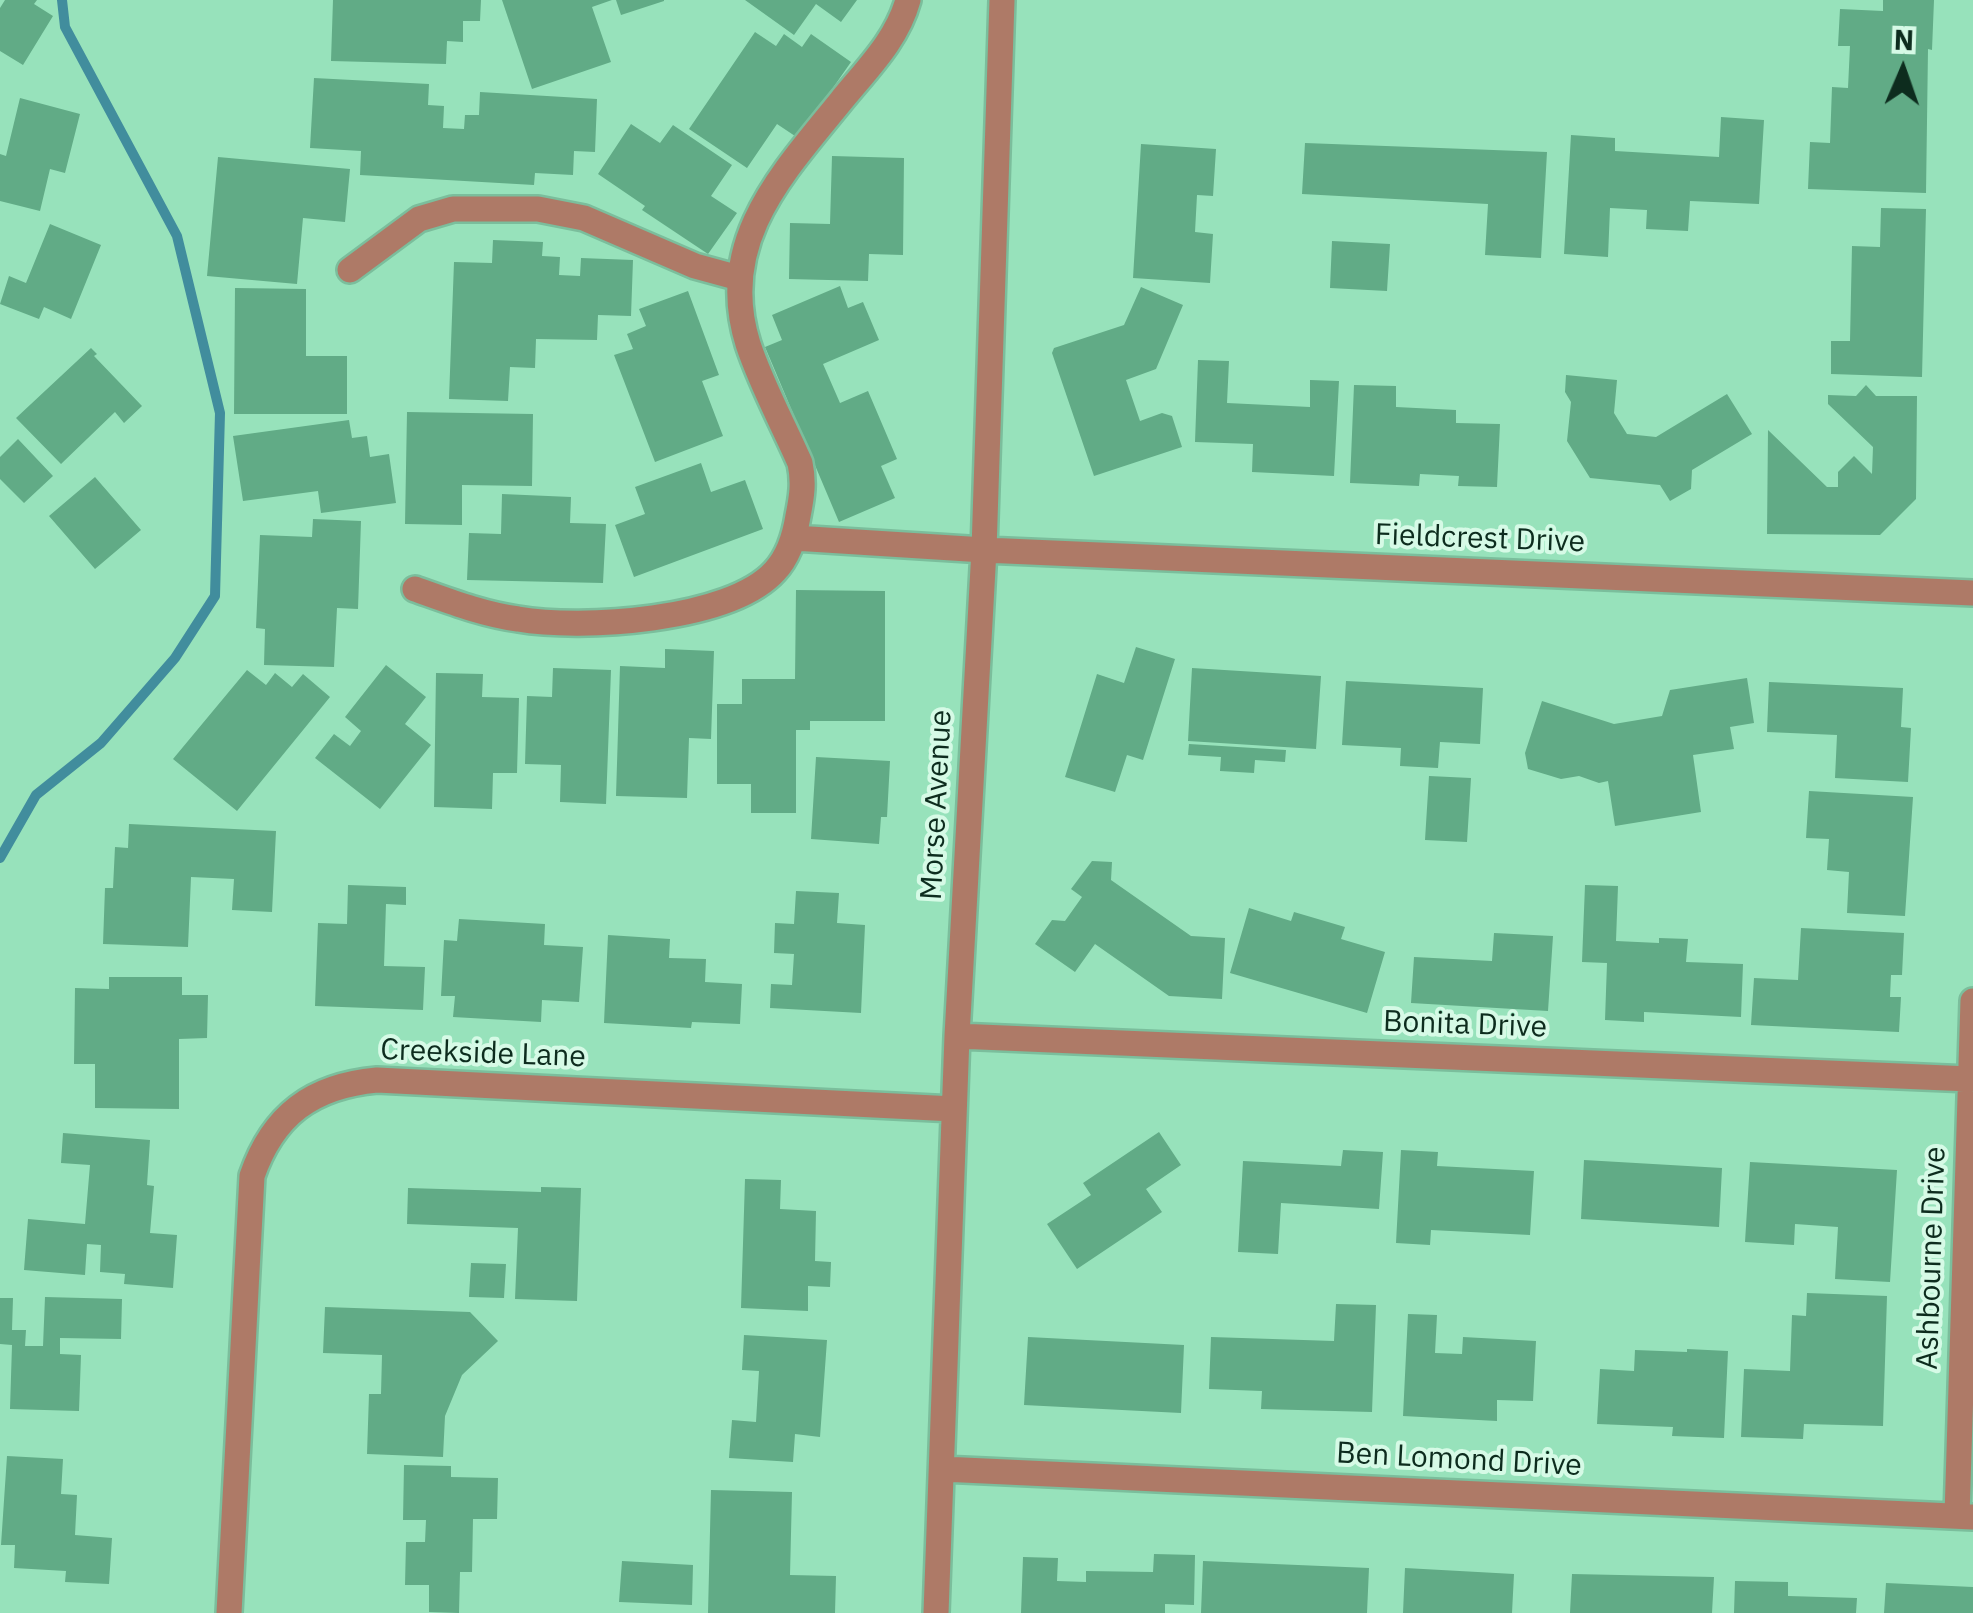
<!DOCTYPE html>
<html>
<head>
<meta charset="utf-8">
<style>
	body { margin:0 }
	#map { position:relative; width:1973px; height:1613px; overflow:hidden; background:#97e2bb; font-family:"IBM Plex Sans",sans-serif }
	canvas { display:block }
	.north { position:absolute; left:1853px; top:20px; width:100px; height:100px; -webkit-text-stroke:8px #d6fae6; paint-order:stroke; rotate:2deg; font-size:28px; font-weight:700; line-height:40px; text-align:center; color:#0d2c1e }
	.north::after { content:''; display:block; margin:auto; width:35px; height:45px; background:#0d2c1e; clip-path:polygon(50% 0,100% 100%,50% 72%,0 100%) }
</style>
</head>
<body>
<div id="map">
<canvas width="1973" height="1613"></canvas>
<div class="north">N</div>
</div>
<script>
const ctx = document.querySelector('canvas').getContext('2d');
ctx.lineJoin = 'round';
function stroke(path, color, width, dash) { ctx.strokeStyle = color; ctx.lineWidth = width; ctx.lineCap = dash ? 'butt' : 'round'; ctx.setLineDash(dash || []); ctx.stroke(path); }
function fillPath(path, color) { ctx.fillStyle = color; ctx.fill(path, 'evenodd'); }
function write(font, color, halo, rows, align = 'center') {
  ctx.font = font + ' "IBM Plex Sans",sans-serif'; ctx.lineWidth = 8; ctx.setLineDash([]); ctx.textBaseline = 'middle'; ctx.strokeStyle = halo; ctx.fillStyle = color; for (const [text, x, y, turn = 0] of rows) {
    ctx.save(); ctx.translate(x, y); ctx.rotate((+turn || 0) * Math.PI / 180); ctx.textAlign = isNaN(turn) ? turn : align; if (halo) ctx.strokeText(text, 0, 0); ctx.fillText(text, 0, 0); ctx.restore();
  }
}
stroke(new Path2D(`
	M0,858L36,795L101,743L175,658L215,596L220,413L177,236L65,27L62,0`), '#418d9d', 10);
fillPath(new Path2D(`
	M5,0H37L34,4L53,16L23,65L0,51V8Z
	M333,0H481L480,21H463V42L447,41L446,64L331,61Z
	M502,0H612L592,7L611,62L532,89Z
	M616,0H664V1L621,15Z
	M745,0H857L841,22L816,4L794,35Z
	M1883,0H1934L1932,50L1928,49L1926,193L1808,189L1810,142L1830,143L1832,87L1848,88L1850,46H1838L1840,9L1883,11Z
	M755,32L776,46L784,34L802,47L811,34L851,62L798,138L777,124L747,168L689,129Z
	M314,78L429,84L428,105L444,106L443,128L464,129L465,115H479L480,92L597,99L595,152L574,151L573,175L535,173L534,185L360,175L361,151L310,148Z
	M20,98L80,114L65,173L50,169L40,211L0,201V154L6,156Z
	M1721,117L1764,120L1759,204L1690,201L1688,231L1646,229L1647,210L1610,208L1608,257L1564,254L1571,135L1615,138V151L1719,157Z
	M631,124L660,143L673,125L732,165L711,196L737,213L708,254L642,210L645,206L598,174Z
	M1305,143L1547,152L1541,258L1485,255L1488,204L1302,194Z
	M1141,144L1216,149L1213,196L1197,195L1195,232L1213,234L1210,283L1133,278Z
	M832,156L904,158L903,255L869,254L868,281L789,279L790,223L830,224Z
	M218,157L350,169L345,222L303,218L297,284L207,276Z
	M1881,208L1926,209L1922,377L1831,374V341H1850L1852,246L1880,247Z
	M50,224L101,245L71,319L44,307L39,319L0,304L9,276L26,283Z
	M493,240L543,242L542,256L560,257L559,275L580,276L581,258L633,260L631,316L598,315L597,340L536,339L535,368L510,367L508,401L449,399L454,262L492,263Z
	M1332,241L1390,244L1387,291L1330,288Z
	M840,286L848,308L863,302L879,340L823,364L840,403L868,391L897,459L881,466L895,498L839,522L765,347L782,340L772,315Z
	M1141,287L1183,305L1156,369L1126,380L1140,421L1162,413L1172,416L1182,447L1094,476L1052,353L1054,348L1124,325Z
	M235,288L306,289V356H347V414H234Z
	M688,291L719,375L702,381L723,436L655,462L614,355L633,349L627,334L646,326L639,309Z
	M91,348L97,354L94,356L142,406L124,423L115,412L61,464L16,418Z
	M1198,360L1229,361L1227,403L1310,407V380L1339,381L1334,476L1252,472L1253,444L1195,442Z
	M1566,375L1617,380L1614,413L1627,434L1656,437L1727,394L1752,434L1692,470L1691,489L1670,501L1660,485L1590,478L1567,441L1571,402L1565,392Z
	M1354,385L1396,386V407L1456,410V423L1500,424L1497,487L1458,486L1459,476L1420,474L1419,486L1350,483Z
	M1866,385L1876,396H1917L1916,499L1880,535L1767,534L1768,430L1827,487H1838V472L1854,456L1872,474L1873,447L1828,404V395L1856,396Z
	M407,412L533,414L532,486L462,485V525L405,524Z
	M349,420L352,438L367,436L370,457L389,454L396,503L321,513L318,491L243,501L233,436Z
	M18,439L53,476L24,503L0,479V457Z
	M701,463L711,492L745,480L763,529L634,577L615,525L645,514L635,487Z
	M95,477L141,530L95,569L49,516Z
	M502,494L571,497L570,523L606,524L603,583L467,580L469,533L501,534Z
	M313,519L361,521L358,609L337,608L334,667L264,665L265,629L256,628L260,535L312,537Z
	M796,590L885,591V721H810V730H796V813H751V784H717V704H742V679H795Z
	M1136,647L1175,659L1143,760L1127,755L1115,792L1065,777L1097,674L1124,683Z
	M665,649L714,651L711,739L689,738L687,798L616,796L620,666L665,668Z
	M386,665L426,697L405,724L431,745L380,809L315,758L334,734L350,746L361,731L345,717Z
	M553,668L611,670L606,804L560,802L561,765L525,764L527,696L552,697Z
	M1192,668L1321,676L1316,749L1188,741Z
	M247,670L266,685L275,673L292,687L303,674L330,697L237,811L173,759Z
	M436,673L483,674L482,697L519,698L517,773H493L492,809L434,807Z
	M1747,678L1754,723L1730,727L1734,749L1693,755L1701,812L1615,826L1608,781L1599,783L1579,776L1561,779L1528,769L1525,753L1542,701L1614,724L1662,716L1670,690Z
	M1346,681L1483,688L1480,744L1440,742L1438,768L1400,766L1401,748L1342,745Z
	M1769,682L1903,688L1901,727L1911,728L1908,782L1835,778L1837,735L1767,732Z
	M1189,744L1286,750L1285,762L1255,760L1254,773L1220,771L1221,757L1188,755Z
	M816,757L890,761L887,817H881L879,844L811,839Z
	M1429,776L1471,778L1467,842L1425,840Z
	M1809,791L1913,797L1905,916L1847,913L1849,872L1827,870L1829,839L1806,838Z
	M129,824L276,831L272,912L232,910L234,879L191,877L188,947L103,944L105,888H113L115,847L128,848Z
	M1092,861L1112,862L1111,880L1191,936L1225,938L1222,999L1169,996L1095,944L1075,972L1035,944L1052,920L1065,921L1082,897L1071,889Z
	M348,885L406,887V905L386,904L384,966L425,967L423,1010L315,1006L318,923L347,924Z
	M1585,885L1618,886L1616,941L1659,943V938L1688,939L1686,962L1743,964L1741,1017L1644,1012V1022L1605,1020L1607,963L1582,962Z
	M796,891L839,893L837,923L865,925L861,1013L770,1008L771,984L792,985L794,954L774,953L775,923L794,924Z
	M1249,908L1291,921L1294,912L1345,927L1341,939L1385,952L1367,1013L1230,973Z
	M459,919L545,924L544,945L583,947L579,1002L542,1000L541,1022L453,1017L455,996H441L444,940L457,941Z
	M1801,928L1904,933L1902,975H1891L1890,997H1901L1899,1032L1751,1025L1754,978L1798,980Z
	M1494,933L1553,936L1548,1011L1411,1003L1414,957L1492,961Z
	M608,935L670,939L669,958L706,959L705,982L742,984L740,1024L692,1022L691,1028L604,1023Z
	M109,977H182V995H208L207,1038L179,1039V1109L95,1108V1064H74L75,988L109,989Z
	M1159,1132L1181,1165L1146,1189L1162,1212L1077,1269L1047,1224L1091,1195L1083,1183Z
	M63,1133L150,1140L147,1185L154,1186L150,1233L177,1235L173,1288L124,1284L125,1274L100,1272L101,1245L87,1244L85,1275L24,1270L28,1219L85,1224L90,1165L61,1163Z
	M1343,1150L1383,1152L1379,1209L1281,1203L1278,1254L1238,1252L1243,1161L1341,1166Z
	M1401,1150L1438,1152L1437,1166L1534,1171L1530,1235L1431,1230L1430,1245L1396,1243Z
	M1584,1160L1722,1168L1719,1227L1581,1219Z
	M1750,1162L1897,1170L1890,1282L1835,1279L1838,1227L1795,1224L1794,1245L1745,1242Z
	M745,1179L781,1180L780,1209L816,1211L815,1261L831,1262L830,1287L808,1286V1311L741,1308Z
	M541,1187L581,1188L577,1301L515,1299L518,1228L407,1224L408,1188L541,1192Z
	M471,1263L506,1264L504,1298L469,1297Z
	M1807,1293L1887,1296L1883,1426L1804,1424L1803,1439L1741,1437L1744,1369L1790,1371L1792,1315L1806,1316Z
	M45,1297L122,1299L121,1339L60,1338V1354L81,1355L79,1411L10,1409L12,1345L0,1344V1298H13L12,1330H26L25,1346H43Z
	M1336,1304L1376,1305L1372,1412L1261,1409L1262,1391L1209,1389L1211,1337L1334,1341Z
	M325,1307L470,1312L498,1341L462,1375L445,1416L443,1457L367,1454L369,1394H381L382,1355L323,1353Z
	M1408,1314L1437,1315L1435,1353L1462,1354L1463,1337L1536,1341L1533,1401L1497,1400V1421L1403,1416Z
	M744,1335L827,1340L820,1437L795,1434L793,1462L729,1458L732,1420L756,1422L759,1371L742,1370Z
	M1028,1337L1184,1345L1181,1413L1024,1405Z
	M1687,1349L1728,1351L1724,1438L1672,1436L1673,1427L1597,1424L1600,1369L1634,1371L1635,1350L1687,1352Z
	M7,1456L63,1459L61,1494L77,1495L75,1535L112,1538L109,1584L65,1582L66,1571L14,1568L15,1545H1Z
	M404,1465L451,1466V1477L498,1478L497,1519H473L472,1572H460L459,1613L429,1612V1585H405L406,1542H425L426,1520H403Z
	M711,1490L792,1492L790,1575L836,1576L835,1613H708Z
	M1154,1554L1195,1555L1194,1605L1165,1604V1613H1021L1023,1557L1058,1558L1057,1581L1086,1582V1571L1153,1572Z
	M622,1561L693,1565L692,1605L619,1602Z
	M1203,1561L1369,1568L1367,1613H1201Z
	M1405,1568L1514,1574L1512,1613H1403Z
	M1572,1574L1714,1577L1712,1613H1570Z
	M1735,1581L1788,1582V1596L1857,1598L1856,1613H1734Z
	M1886,1583L1973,1587V1613H1884Z`), '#61ab86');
const minor = new Path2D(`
	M350,270L419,219L453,209H538L584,218L695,266L739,278
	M794,538L984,550L1973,593
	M415,589C449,601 482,614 518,619C581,630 730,621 775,571C789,556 795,535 798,516C802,496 804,482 800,463C783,424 761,384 748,344C716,242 782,174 841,101C867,69 897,40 908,0
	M957,1036L1970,1079
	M942,1469L1973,1517
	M1957,1516L1973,1001
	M229,1613L252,1176C273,1115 312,1086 377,1080L954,1109
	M936,1613L957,1036L984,550L1002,0`);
stroke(minor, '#7bbe9c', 30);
stroke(minor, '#ae7a67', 25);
write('30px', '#0d2c1e', '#d6fae6', [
	["Fieldcrest Drive",1480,539,2],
	["Morse Avenue",937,805,-87],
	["Bonita Drive",1465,1025,2],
	["Creekside Lane",483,1054,2],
	["Ashbourne Drive",1932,1258,-88],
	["Ben Lomond Drive",1459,1460,3]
]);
</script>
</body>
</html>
